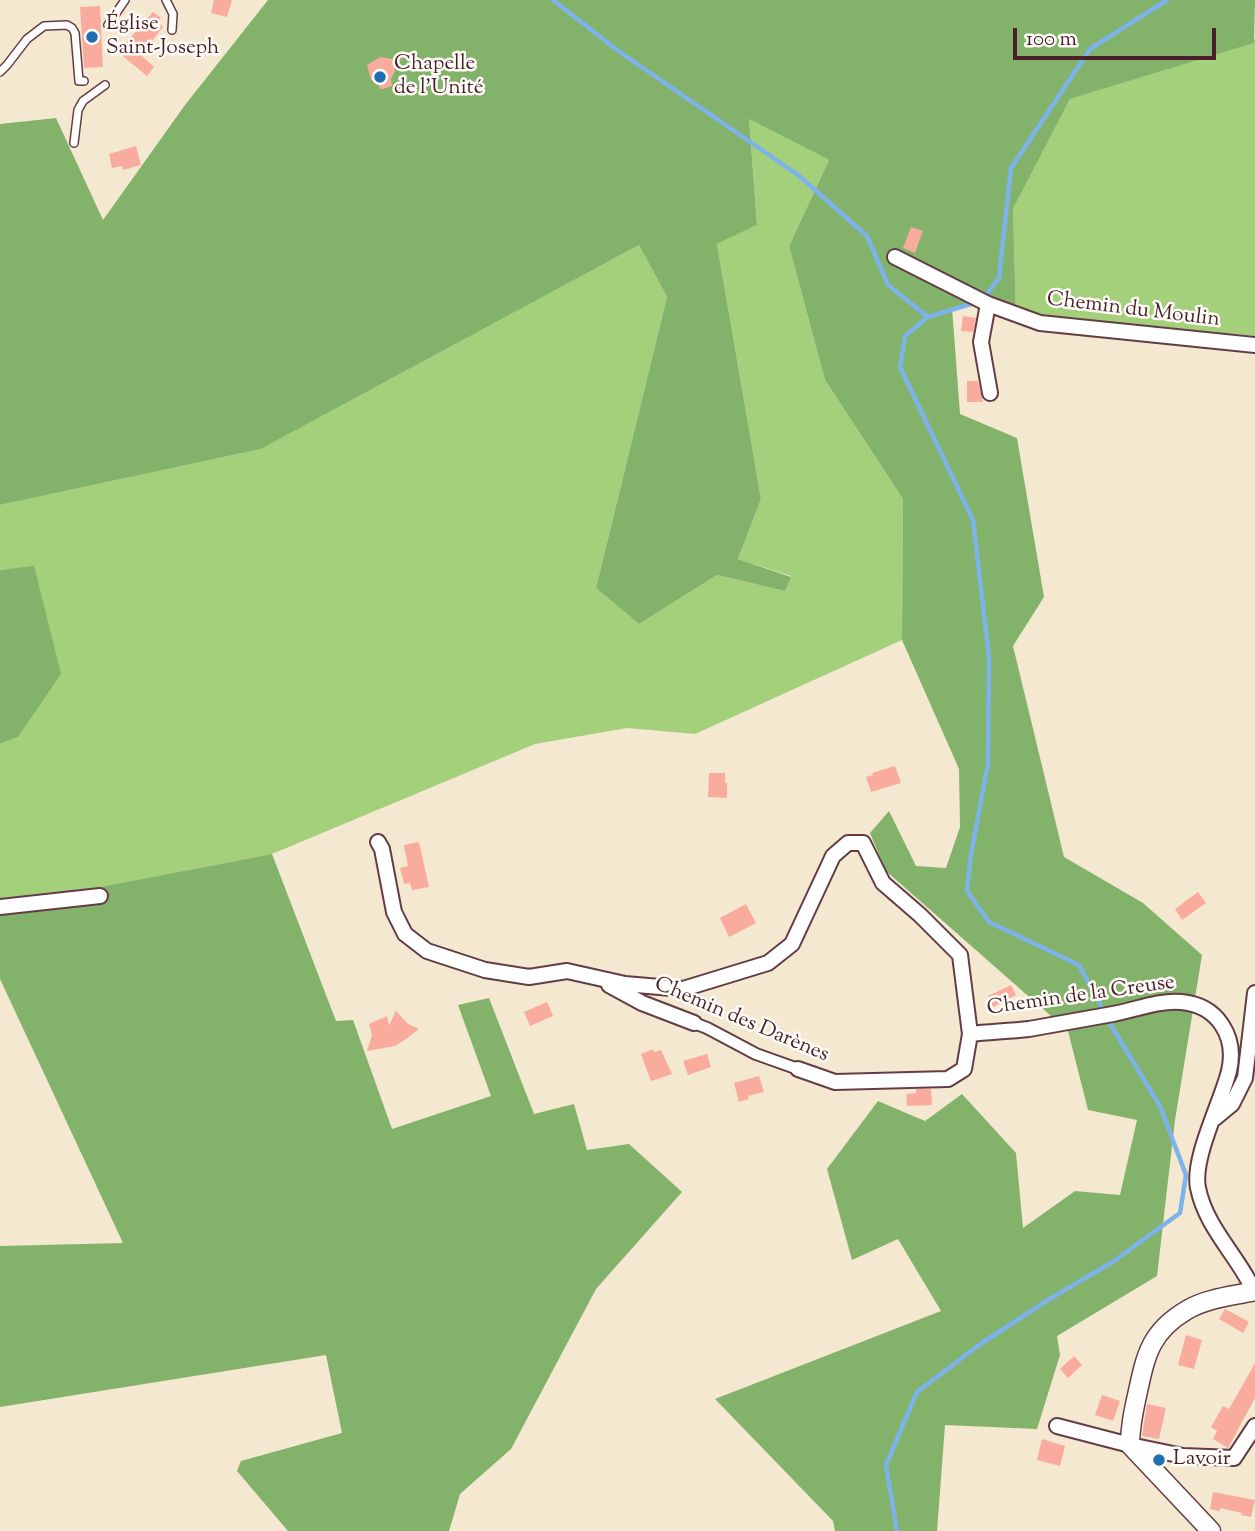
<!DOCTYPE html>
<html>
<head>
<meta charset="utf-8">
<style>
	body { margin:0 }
	#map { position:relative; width:1255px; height:1531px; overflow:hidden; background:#f4e8d0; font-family:"Sorts Mill Goudy",serif }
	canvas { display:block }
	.scale { position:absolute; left:1013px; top:28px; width:203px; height:32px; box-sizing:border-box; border:4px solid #4a1f2b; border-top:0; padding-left:9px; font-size:21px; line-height:24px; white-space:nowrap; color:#4a1f2b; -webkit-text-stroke:5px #fdfcf7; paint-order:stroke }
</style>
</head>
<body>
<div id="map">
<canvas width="1255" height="1531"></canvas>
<div class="scale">100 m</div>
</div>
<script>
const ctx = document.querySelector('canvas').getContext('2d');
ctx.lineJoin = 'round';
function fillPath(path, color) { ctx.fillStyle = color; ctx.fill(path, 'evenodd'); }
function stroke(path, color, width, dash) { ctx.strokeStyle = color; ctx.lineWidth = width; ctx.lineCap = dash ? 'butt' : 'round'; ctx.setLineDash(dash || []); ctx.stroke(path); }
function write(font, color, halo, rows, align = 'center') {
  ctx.font = font + ' "Sorts Mill Goudy",serif'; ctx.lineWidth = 5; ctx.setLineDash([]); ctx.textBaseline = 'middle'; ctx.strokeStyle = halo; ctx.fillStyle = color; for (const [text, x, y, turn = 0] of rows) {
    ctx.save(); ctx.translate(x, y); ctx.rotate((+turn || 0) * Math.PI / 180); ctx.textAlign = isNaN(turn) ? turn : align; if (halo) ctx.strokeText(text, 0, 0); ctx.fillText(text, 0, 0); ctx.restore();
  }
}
fillPath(new Path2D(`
	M1255,37V336L1016,314L1013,209L1070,99L1253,43Z
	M749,119L829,160L789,246L825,380L903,499L902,640L695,734L627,728L535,744L272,854L0,906V744L18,737L34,567L0,570V505L261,449L639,245L667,297L596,588L639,624L717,575L785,591L791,576L738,559L761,499L717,244L757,225Z`), '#a4cf7b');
fillPath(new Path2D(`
	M268,0H1255L1254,43L1070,99L1013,209L1016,314L988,304L952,308L960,414L1017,438L1044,597L1013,646L1064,857L1143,903L1202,955L1175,1120L1157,1276L1057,1336L1060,1355L1037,1429L945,1425L937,1531H835L833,1521L715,1399L941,1311L898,1239L852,1260L827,1169L878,1101L925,1121L962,1094L1016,1153L1023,1228L1075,1191L1120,1195L1137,1120L1088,1110L1068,1031L886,871L870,833L889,811L916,866L946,868L960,827L959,769L902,640L903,499L825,380L789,246L829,160L749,119L757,225L717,244L761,499L738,559L791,577L785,591L717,575L639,624L596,588L667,297L639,245L261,449L0,505V124L56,118L103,220L185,105Z
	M34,566L61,674L18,737L0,744V570Z
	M272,854L336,1021L353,1020L392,1129L491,1096L458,1005L489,998L534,1114L574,1104L587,1150L629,1144L682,1192L596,1289L511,1449L460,1494L449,1531H288L237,1471L241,1461L342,1433L326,1355L0,1407V1246L123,1243L0,979V906Z`), '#83b26b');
stroke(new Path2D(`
	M553,0L617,50L798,175L867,236L888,285L928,317L905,336L900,367L973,520L989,657L988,764L971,854L967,891L989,922L1079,965L1101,1006
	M984,298L999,278L1011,168L1090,49L1167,0
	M928,317L977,302
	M897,1531L886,1465L917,1392L979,1345L1048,1300L1114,1261L1180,1213L1186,1175L1160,1106L1109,1022`), '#7db2eb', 4.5);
fillPath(new Path2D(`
	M214,0H232L227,17L211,13Z
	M100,6L103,67L84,68L80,7Z
	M153,12L161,18L158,22L163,27L141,55L154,67L147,76L118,52Z
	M380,57L392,59L395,71L391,79L392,86L383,89H380L378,82L371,80L367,65Z
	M136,146L141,165L123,170L122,166L112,168L109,154Z
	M911,227L923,231L915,253L903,248Z
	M963,316L976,318L973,332L961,331Z
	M967,381H978L983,402H967Z
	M895,766L901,783L871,792L866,777L873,775L872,773Z
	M709,773H725V783H727V798L708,797Z
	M419,842L429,887L412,890L410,883L404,884L400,868L408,866L404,845Z
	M1198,892L1206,903L1182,920L1175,909Z
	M746,904L756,923L729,937L720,918Z
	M1011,985L1016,995L993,1007L988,996Z
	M547,1002L553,1016L530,1026L524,1012Z
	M396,1011L408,1024L419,1029L406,1039L395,1046L367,1051L372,1035L369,1024L387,1016L389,1025Z
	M653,1049L654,1052L661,1050L672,1074L651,1081L641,1054Z
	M707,1054L711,1067L688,1075L683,1061Z
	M759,1076L764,1092L748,1096L749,1099L739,1102L734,1083Z
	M916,1089H931L932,1105L907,1106L906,1094L916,1093Z
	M1225,1309L1249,1322L1243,1333L1219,1319Z
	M1186,1335L1202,1340L1194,1369L1178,1365Z
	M1074,1356L1082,1365L1068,1378L1060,1369Z
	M1255,1363V1398L1228,1448L1213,1439L1217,1431L1211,1427L1223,1406L1229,1409Z
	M1102,1395L1120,1401L1113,1421L1095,1415Z
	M1147,1404L1166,1408L1159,1439L1142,1436Z
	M1042,1439L1065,1446L1060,1466L1037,1460Z
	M1213,1492L1255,1500L1251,1517L1241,1515L1242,1513L1220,1508V1511L1210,1509Z`), '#f9ac9d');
const service = new Path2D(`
	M166,0L173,14L172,30
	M108,25L125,0
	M0,72L7,65L27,39L44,26L67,25L72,28L75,33L79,81H84
	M74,143L78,110L83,101L105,85`);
const pedestrian = new Path2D(`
	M694,1023L707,1028L756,1054L798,1069`);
const minor = new Path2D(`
	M895,257L988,304L1040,323L1255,345
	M988,304L981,342L990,393
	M378,842L382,849L394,912L405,934L427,951L485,970L529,977L567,971L625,984L683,989L768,963L792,944L833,856L848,843H863L883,883L920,915L960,955L970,1034C990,1032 1010,1031 1029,1029C1057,1024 1085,1019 1113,1014C1135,1010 1159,1000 1181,1002C1218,1005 1237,1037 1229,1071C1221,1103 1192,1158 1198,1188C1206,1228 1238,1256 1254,1291
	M0,907L100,896
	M609,985L642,1003L694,1023
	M798,1069L835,1082L948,1079L964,1069L970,1034
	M1215,1118L1232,1104L1245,1078L1255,993
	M1057,1426L1130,1445L1183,1456L1234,1458L1255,1426`);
const tertiary = new Path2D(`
	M1211,1531L1130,1445C1130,1426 1134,1409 1138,1391C1146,1354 1151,1331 1187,1310C1207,1298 1233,1296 1255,1291`);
stroke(service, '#643d44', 10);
stroke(pedestrian, '#643d44', 14);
stroke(minor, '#643d44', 18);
stroke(tertiary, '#643d44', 21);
stroke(service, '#fff', 7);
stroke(pedestrian, '#fff', 10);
stroke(minor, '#fff', 14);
stroke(tertiary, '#fff', 18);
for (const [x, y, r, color] of [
	[92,37,7,"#1f6fb2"],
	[380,77,7,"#1f6fb2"],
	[1159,1460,7,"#1f6fb2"]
]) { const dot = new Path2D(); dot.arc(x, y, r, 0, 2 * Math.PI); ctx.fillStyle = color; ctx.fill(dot); stroke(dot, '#fdfcf7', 2.5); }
write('21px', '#4a1f2b', '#fdfcf7', [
	["Église",106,25],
	["Saint-Joseph",106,49],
	["Chapelle",394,65],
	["de l'Unité",394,89],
	["Lavoir",1173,1460]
], 'left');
write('21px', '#4a1f2b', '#fdfcf7', [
	["Chemin du Moulin",1133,311,7],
	["Chemin de la Creuse",1081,997,-8],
	["Chemin des Darènes",741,1021,23]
]);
</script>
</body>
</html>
